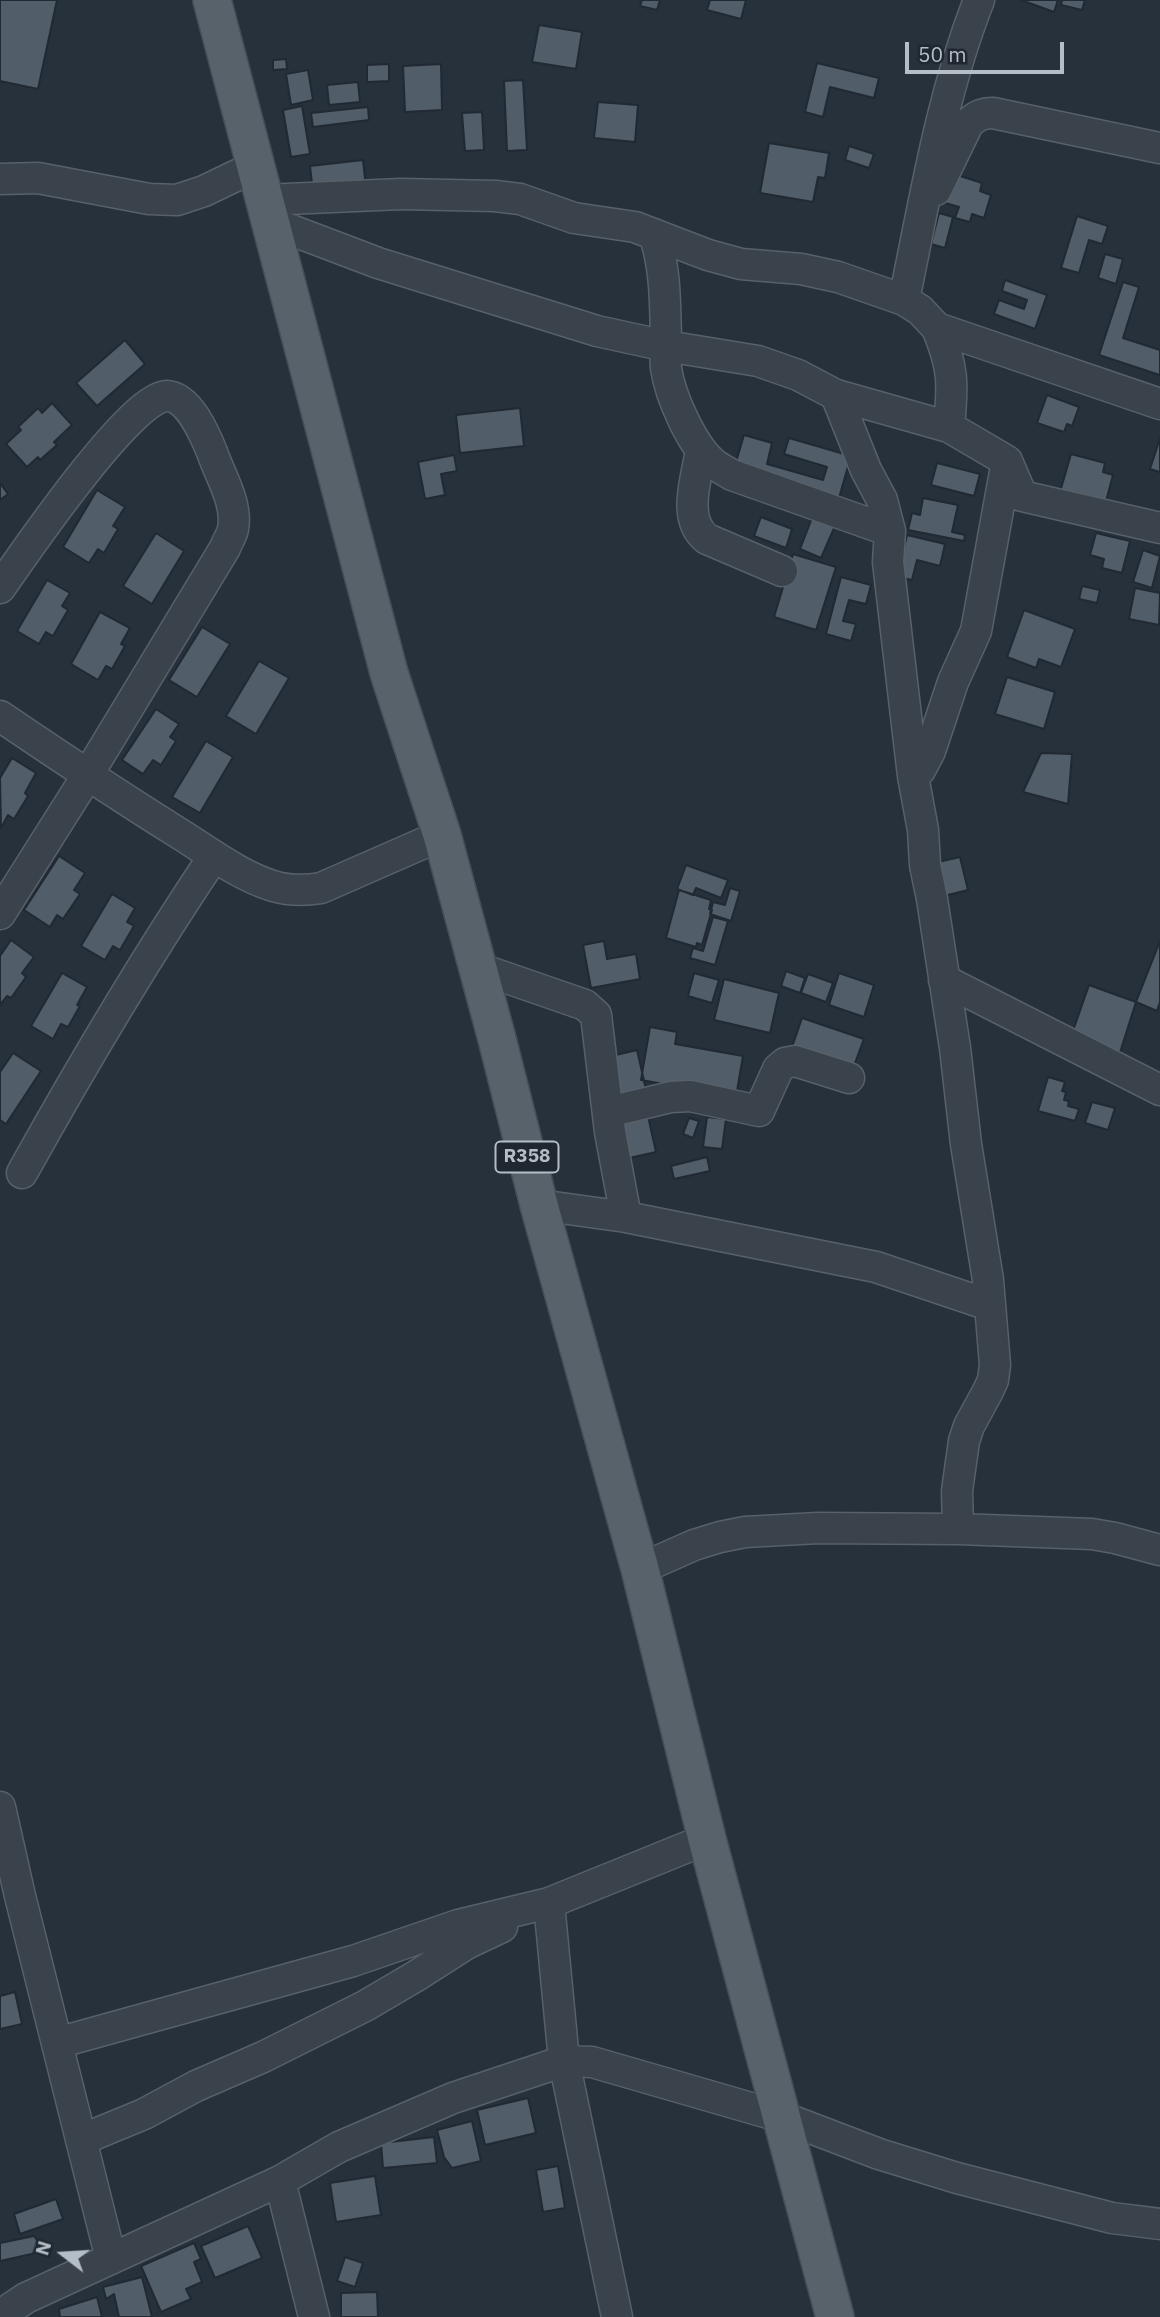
<!DOCTYPE html>
<html>
<head>
<meta charset="utf-8">
<style>
	body { margin:0 }
	#map { position:relative; width:1160px; height:2317px; overflow:hidden; background:#26313b; font-family:"IBM Plex Sans",sans-serif }
	canvas { display:block }
	.north { position:absolute; left:28px; top:2219px; width:70px; height:70px; -webkit-text-stroke:5px #1f2731; paint-order:stroke; rotate:287deg; font-size:19px; font-weight:700; line-height:28px; text-align:center; color:#b5bdc7 }
	.north::after { content:''; display:block; margin:auto; width:24px; height:32px; background:#b5bdc7; clip-path:polygon(50% 0,100% 100%,50% 72%,0 100%) }
	.scale { position:absolute; left:905px; top:42px; width:159px; height:32px; box-sizing:border-box; border:4px solid #b5bdc7; border-top:0; padding-left:9px; font-size:21px; line-height:24px; white-space:nowrap; color:#b5bdc7; -webkit-text-stroke:5px #1f2731; paint-order:stroke }
</style>
</head>
<body>
<div id="map">
<canvas width="1160" height="2317"></canvas>
<div class="north">N</div>
<div class="scale">50 m</div>
</div>
<script>
const ctx = document.querySelector('canvas').getContext('2d');
ctx.lineJoin = 'round';
function fillPath(path, color) { ctx.fillStyle = color; ctx.fill(path, 'evenodd'); }
function stroke(path, color, width, dash) { ctx.strokeStyle = color; ctx.lineWidth = width; ctx.lineCap = dash ? 'butt' : 'round'; ctx.setLineDash(dash || []); ctx.stroke(path); }
function write(font, color, halo, rows, align = 'center') {
  ctx.font = font + ' "IBM Plex Sans",sans-serif'; ctx.lineWidth = 6; ctx.setLineDash([]); ctx.textBaseline = 'middle'; ctx.strokeStyle = halo; ctx.fillStyle = color; for (const [text, x, y, turn = 0] of rows) {
    ctx.save(); ctx.translate(x, y); ctx.rotate((+turn || 0) * Math.PI / 180); ctx.textAlign = isNaN(turn) ? turn : align; if (halo) ctx.strokeText(text, 0, 0); ctx.fillText(text, 0, 0); ctx.restore();
  }
}
const building = new Path2D(`
	M0,0H57L38,89L0,81Z
	M642,0H660L657,10L640,6Z
	M710,0H746L741,19L707,10Z
	M1021,0H1058L1054,12Z
	M1062,0H1085L1082,10L1061,5Z
	M539,25L582,32L576,69L532,62Z
	M286,59L287,69L273,70V60Z
	M817,63L879,78L874,98L830,87L823,117L805,112Z
	M389,64V81L367,82V65Z
	M441,64L442,110L405,112L403,66Z
	M308,70L313,100L291,105L286,74Z
	M523,80L527,150L507,151L504,81Z
	M358,82L360,102L329,105L327,85Z
	M598,102L638,105L635,142L594,138Z
	M302,106L310,154L291,157L283,110Z
	M368,107L369,120L313,127L311,113Z
	M482,112L484,150L465,151L462,113Z
	M769,143L829,153L825,178L818,177L813,202L760,193Z
	M849,146L874,154L869,168L845,160Z
	M363,160L366,188L313,193L310,166Z
	M957,175L982,183L980,191L991,195L984,218L972,214L970,222L955,218L959,207L942,202Z
	M939,213L953,217L945,248L931,244Z
	M1077,216L1108,226L1102,244L1089,240L1079,273L1061,268Z
	M1105,254L1123,259L1116,284L1098,278Z
	M1005,280L1047,295L1035,329L994,314L999,300L1024,309L1027,300L1002,291Z
	M1123,282L1139,287L1123,338L1160,350V375L1099,355Z
	M125,340L145,364L97,406L76,383Z
	M1047,395L1079,407L1072,426L1067,424L1064,432L1037,423Z
	M52,403L72,425L54,442L57,445L40,460L38,457L27,467L6,444L21,430L18,427L38,408L42,413Z
	M520,408L524,446L460,453L456,415Z
	M744,435L772,443L767,464L823,480L827,467L784,454L789,438L851,456L837,505L732,475Z
	M1160,438V472L1150,469Z
	M1071,454L1105,463L1103,472L1113,475L1105,505L1060,492Z
	M454,455L457,471L441,474L445,495L425,499L418,462Z
	M937,463L980,474L974,496L931,485Z
	M0,483L8,494L0,500Z
	M97,490L125,507L113,526L118,529L104,553L98,549L89,563L63,547Z
	M923,498L958,505L952,532L965,535L964,541L908,530L912,513L920,515Z
	M817,505L842,510L821,558L800,549Z
	M761,517L792,529L786,548L754,536Z
	M156,533L184,551L152,604L123,586Z
	M1096,533L1130,541L1122,573L1102,568L1104,559L1090,555Z
	M907,535L945,544L940,566L917,560L912,580L897,577Z
	M1143,550L1160,556L1152,588L1133,582Z
	M793,554L836,567L816,630L774,617Z
	M841,577L871,585L866,604L849,600L843,621L856,624L851,641L826,634Z
	M47,580L70,593L62,606L68,610L53,636L46,632L39,644L17,631Z
	M1082,586L1100,590L1097,603L1079,599Z
	M1135,588L1160,593L1159,625L1129,619Z
	M1024,610L1075,629L1061,667L1039,659L1036,668L1007,657Z
	M100,612L130,628L121,644L125,646L112,669L106,666L98,680L71,664Z
	M202,627L230,644L197,697L169,680Z
	M259,661L289,678L256,734L226,716Z
	M1007,677L1055,692L1044,729L995,714Z
	M156,709L179,724L170,737L176,741L161,765L153,760L143,774L122,760Z
	M206,741L233,757L200,813L172,797Z
	M1041,753L1072,754L1068,804L1023,792Z
	M12,758L36,773L25,793L28,796L14,819L8,815L1,828L0,778Z
	M59,856L85,873L74,890L80,894L63,919L57,915L50,927L24,910Z
	M960,857L968,890L932,899L925,865Z
	M686,865L728,880L721,898L696,888L693,895L677,889Z
	M730,888L740,891L731,921L710,914L713,902L725,905Z
	M679,890L711,900L709,909L712,910L702,945L697,943L696,947L666,938Z
	M112,894L135,908L127,922L134,926L120,950L113,946L105,960L81,946Z
	M713,917L728,921L715,965L690,958L693,948L703,951Z
	M11,940L34,957L22,973L26,977L11,998L7,996L0,1005V956Z
	M604,941L607,959L636,954L640,979L591,988L583,945Z
	M1160,941V1002L1157,1011L1136,1002Z
	M786,971L805,978L800,993L781,986Z
	M62,973L87,987L77,1005L80,1006L68,1027L61,1024L53,1039L31,1026Z
	M694,973L719,980L712,1003L688,996Z
	M839,973L874,985L864,1017L829,1005Z
	M808,974L833,983L826,1002L801,993Z
	M724,979L779,993L770,1033L714,1020Z
	M1089,985L1136,1002L1117,1062L1068,1045Z
	M802,1018L864,1039L852,1071L791,1050Z
	M650,1027L677,1032L675,1044L743,1056L736,1097L641,1080Z
	M637,1050L647,1094L613,1102L603,1058Z
	M13,1053L41,1071L6,1124L0,1120V1072Z
	M1048,1077L1065,1082L1062,1091L1066,1092L1064,1100L1069,1101L1068,1106L1079,1109L1075,1121L1038,1111Z
	M1092,1102L1115,1108L1108,1130L1085,1123Z
	M646,1107L656,1152L625,1159L615,1114Z
	M707,1117L726,1119L722,1149L703,1147Z
	M689,1118L699,1121L693,1138L683,1134Z
	M707,1157L710,1171L674,1179L671,1166Z
	M15,1992L22,2024L0,2029V1996Z
	M528,2098L536,2133L485,2145L477,2110Z
	M472,2121L481,2161L452,2168L444,2157L437,2130Z
	M434,2137L437,2163L383,2168L381,2143Z
	M558,2166L565,2208L543,2212L536,2170Z
	M375,2176L381,2215L336,2222L330,2183Z
	M56,2199L63,2219L20,2234L14,2214Z
	M248,2226L262,2258L215,2278L201,2246Z
	M34,2236L45,2251L0,2261V2243Z
	M194,2243L201,2259L194,2262L202,2282L186,2289L191,2299L161,2312L141,2266Z
	M345,2257L363,2263L355,2287L337,2281Z
	M142,2277L152,2317H119L114,2294L106,2299L103,2287Z
	M377,2292L378,2317H341V2293Z
	M97,2297L102,2317H60L59,2309Z`);
fillPath(building, '#515d69');
stroke(building, '#212933', 2);
const minor = new Path2D(`
	M0,179L38,178L149,199L177,200L204,191L254,167
	M936,190L968,124C976,116 982,113 993,113L1160,148
	M264,200L401,194L495,196L520,199L574,218L635,227L708,255L741,264L801,269L838,277L904,300L920,310L937,328L1160,404
	M270,222L378,263L597,331L666,346L758,361L798,375L836,395L949,427L1007,461L1022,496L1160,528
	M654,234C666,268 665,305 666,341C666,350 665,359 666,368C670,396 692,446 714,464C719,468 726,471 732,475L890,531
	M904,300C925,199 941,97 979,0
	M937,328C954,369 953,384 949,427
	M836,395L866,470L882,500L890,531L888,562L913,776L923,830L925,865L932,899L955,1048L966,1144L988,1280L995,1365L993,1380L988,1391L969,1426L964,1441L957,1491L958,1529
	M701,450C697,477 681,519 707,539L782,571
	M0,588C23,555 132,395 167,396C189,397 205,435 212,452C220,476 238,503 233,529C232,535 227,542 225,548L87,776L0,914
	M0,716C59,756 119,796 180,834C209,852 240,876 273,886C290,891 304,891 321,888L442,835
	M913,776L920,770L930,751L953,682L976,631L1007,461
	M478,968L585,1005L596,1015L610,1132L626,1217
	M944,980L1160,1090
	M608,1112L671,1097L690,1096L759,1111L778,1069L785,1063L795,1061L849,1078
	M22,1173C82,1065 145,959 214,856
	M539,1205L626,1217L876,1267L989,1305
	M640,1569L694,1545L720,1537L745,1532L818,1528L958,1529L1092,1534L1115,1538L1160,1550
	M0,1807L20,1896L111,2259
	M549,1903L564,2061L617,2317
	M57,2043L353,1961L458,1925L549,1903L707,1839
	M81,2140L144,2114L196,2086L263,2057L365,2006L416,1976L466,1944L502,1927
	M280,2181L314,2317
	M6,2317L11,2308L26,2298L280,2181L339,2147L453,2098L564,2061L592,2062L782,2117L879,2154L957,2178L1112,2218L1160,2224`);
const major = new Path2D(`
	M212,0L389,673L442,835L497,1039L539,1205L640,1569L707,1839L835,2317`);
stroke(minor, '#58606a', 33);
stroke(major, '#464e58', 40);
stroke(minor, '#3a424c', 30);
stroke(major, '#58626b', 37);
for (const [x, y, w] of [
	[527,1157,63]
]) { const box = new Path2D(); box.roundRect(x - w / 2, y - 15.5, w, 31, 5); ctx.fillStyle = '#1f2731'; ctx.fill(box); stroke(box, '#b5bdc7', 2); }
write('bold 19px', '#b5bdc7', null, [
	["R358",527,1157]
]);
</script>
</body>
</html>
